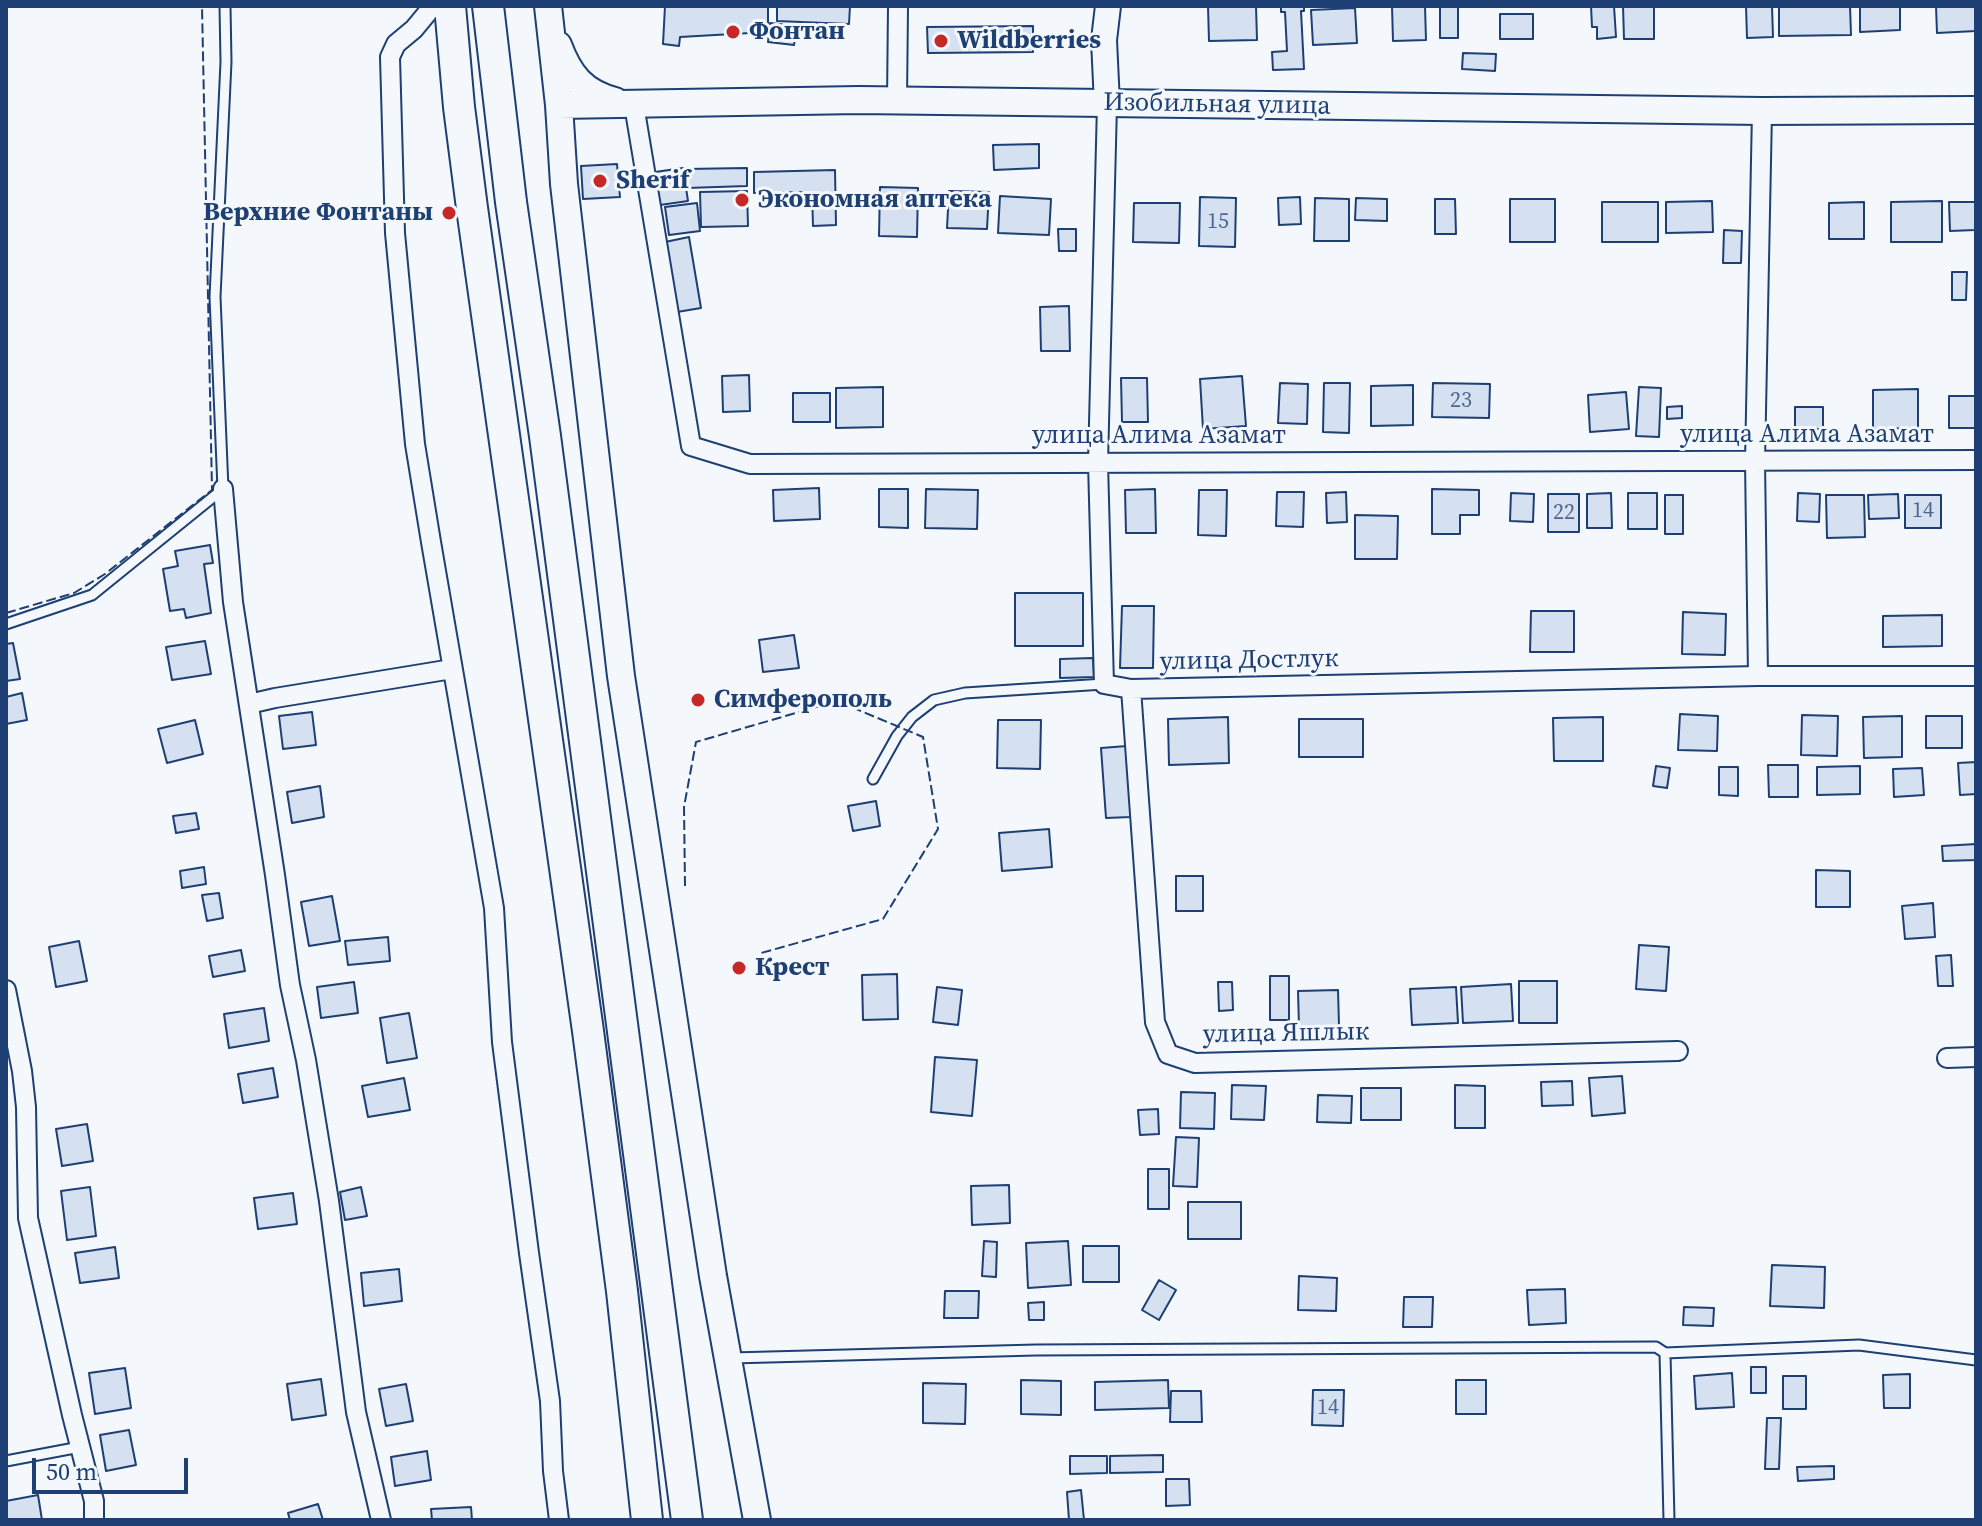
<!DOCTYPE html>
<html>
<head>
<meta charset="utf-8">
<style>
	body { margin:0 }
	#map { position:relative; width:1982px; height:1526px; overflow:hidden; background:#f4f7fb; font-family:"Source Serif 4",serif }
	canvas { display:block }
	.frame { position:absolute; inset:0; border:8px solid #1d3f73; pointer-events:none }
	.scale { position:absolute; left:32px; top:1458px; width:156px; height:36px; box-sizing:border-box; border:4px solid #1d3f73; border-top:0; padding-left:10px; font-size:24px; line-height:28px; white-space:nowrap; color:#1d3f73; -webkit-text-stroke:6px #f4f7fb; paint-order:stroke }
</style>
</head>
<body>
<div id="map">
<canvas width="1982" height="1526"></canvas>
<div class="frame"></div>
<div class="scale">50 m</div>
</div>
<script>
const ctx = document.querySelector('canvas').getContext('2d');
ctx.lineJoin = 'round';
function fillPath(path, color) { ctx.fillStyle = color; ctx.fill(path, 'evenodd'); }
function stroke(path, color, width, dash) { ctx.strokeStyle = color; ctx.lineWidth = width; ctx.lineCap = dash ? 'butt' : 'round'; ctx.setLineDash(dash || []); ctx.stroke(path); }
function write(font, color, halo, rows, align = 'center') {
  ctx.font = font + ' "Source Serif 4",serif'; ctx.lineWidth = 6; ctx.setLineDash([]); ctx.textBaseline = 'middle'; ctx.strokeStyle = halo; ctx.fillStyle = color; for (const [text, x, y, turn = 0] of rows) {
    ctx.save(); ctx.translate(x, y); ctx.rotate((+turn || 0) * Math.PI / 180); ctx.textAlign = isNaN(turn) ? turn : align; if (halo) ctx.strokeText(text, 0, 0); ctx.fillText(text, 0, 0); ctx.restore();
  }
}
const building = new Path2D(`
	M665,6H768V32L680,37L679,46L663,44Z
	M777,6H850L849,24L777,21Z
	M1208,6H1256L1257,40L1209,41Z
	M1281,6H1304V11H1301L1304,69L1273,70L1272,52L1287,51L1285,12H1281Z
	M1392,6H1425L1426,40L1393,41Z
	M1440,6H1458V38H1440Z
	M1591,6H1614L1616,37L1597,39V27H1592Z
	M1623,6H1654V39H1624Z
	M1746,6H1772L1773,37L1747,38Z
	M1779,6H1850L1851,35L1779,36Z
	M1860,6H1900V30L1860,32Z
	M1936,6H1976V31L1937,33Z
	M1355,8L1357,43L1313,45L1311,10Z
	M1500,14H1533V39H1500Z
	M770,23L797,26L794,45L768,42Z
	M1033,26V52L928,53L927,27Z
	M1463,53L1496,54L1495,71L1462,69Z
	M1039,144V168L994,170L993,145Z
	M617,164L620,197L583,199L581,166Z
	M683,168L688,201L660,205L655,172Z
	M747,168V186L687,188L686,169Z
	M835,170L836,225L813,226L812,192L754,193V172Z
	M880,187L918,188L917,237L879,236Z
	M747,191L748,226L701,227L700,192Z
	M949,191L989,192L987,229L947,228Z
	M1000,196L1051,199L1049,235L998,233Z
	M1200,197L1236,198L1235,247L1199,246Z
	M1300,197L1301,224L1279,225L1278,198Z
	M1315,198L1349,199V241H1314Z
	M1356,198L1387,199V221L1355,220Z
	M1435,199H1455L1456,234H1435Z
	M1510,199H1555V242H1510Z
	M1712,201L1713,232L1666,233V202Z
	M1942,201V242H1891V202Z
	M1602,202H1658V242H1602Z
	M1864,202V239H1829V203Z
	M1949,202H1975V230L1950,231Z
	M697,203L700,231L669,235L665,207Z
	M1134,203H1180L1179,243L1133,242Z
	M1058,229H1076V251H1059Z
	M1724,230L1742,231L1741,263H1723Z
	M689,237L701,308L677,312L665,242Z
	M1952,272H1967L1966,300H1952Z
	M1069,306L1070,351H1041L1040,307Z
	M749,375L750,411L723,412L722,376Z
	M1242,376L1246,426L1203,429L1200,379Z
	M1121,378H1147L1148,422H1122Z
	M1280,383L1308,384L1307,424L1278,423Z
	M1324,383H1350L1349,433L1323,432Z
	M1433,383L1490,384L1489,418L1432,417Z
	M1413,385V425L1371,426V386Z
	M883,387V427L836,428V388Z
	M1639,387L1661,388L1659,437L1636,436Z
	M1918,389V428L1873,429V390Z
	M1626,392L1629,429L1590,432L1588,395Z
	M793,393H830V422H793Z
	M1949,396H1976V428H1949Z
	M1682,406V418L1667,419V407Z
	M1795,407H1823V429H1795Z
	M819,488L820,519L774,521L773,490Z
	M879,489H908V528L879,527Z
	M926,489L978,490L977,529L925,528Z
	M1155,489L1156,533H1126L1125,490Z
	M1432,489L1479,490V515H1460V534H1432Z
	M1199,490H1227L1226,536L1198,535Z
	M1277,492H1304L1303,527L1276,526Z
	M1346,492L1347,522L1327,523L1326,493Z
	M1511,493L1534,494L1533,522L1510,521Z
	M1611,493L1612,528H1587V494Z
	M1628,493H1657V529H1628Z
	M1798,493L1820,494L1819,522L1797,521Z
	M1548,494H1579V532H1548Z
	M1898,494L1899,518L1869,519L1868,495Z
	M1665,495H1683V534H1665Z
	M1826,495H1864L1865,537L1827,538Z
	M1905,495H1941V528H1905Z
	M1355,515L1398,516L1397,559H1355Z
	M210,545L213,563L204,564L211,613L186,618L184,609L170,611L163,569L178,566L175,551Z
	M1015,593H1083V646H1015Z
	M1122,606H1154L1153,668H1120Z
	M1531,611H1574V652H1530Z
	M1683,612L1726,614L1725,655L1682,654Z
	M1942,615V646L1883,647V616Z
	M794,635L799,668L763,672L759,640Z
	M205,641L211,674L172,680L166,647Z
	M13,643L20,679L6,681V644Z
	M1093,658L1094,677L1060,678V659Z
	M22,693L27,720L6,724V697Z
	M312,712L316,745L283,749L279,716Z
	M1680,714L1718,716L1717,751L1678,750Z
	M1802,715L1838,716L1837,756L1801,755Z
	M1902,716V757L1864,758L1863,717Z
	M1926,716H1962V748H1926Z
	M1228,717L1229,763L1169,765L1168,719Z
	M1603,717V761H1554L1553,718Z
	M1299,719H1363V757H1299Z
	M195,720L203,754L167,763L158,729Z
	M998,720H1041L1040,769L997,768Z
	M1127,746L1131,817L1106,818L1101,748Z
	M1976,762V794L1960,795L1958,763Z
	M1768,765H1798V797H1769Z
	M1656,766L1670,768L1667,788L1653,786Z
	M1860,766V794L1817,795V767Z
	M1719,767H1738V796L1719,795Z
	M1922,768L1924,795L1894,797L1893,769Z
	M320,786L324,817L292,823L287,792Z
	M876,801L880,826L853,831L848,806Z
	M196,813L199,829L176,833L173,816Z
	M1049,829L1052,867L1002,871L999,833Z
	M1976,844V860L1943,861L1942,846Z
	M204,867L206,884L182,888L180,871Z
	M1816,870L1850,871V907H1816Z
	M1176,876H1203V911H1176Z
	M219,893L223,918L207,921L202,895Z
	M332,896L340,941L309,946L301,902Z
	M1933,903L1935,937L1905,939L1902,906Z
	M388,937L390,961L348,965L345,941Z
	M79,941L87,981L56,987L49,947Z
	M1639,945L1669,947L1666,991L1636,989Z
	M241,950L245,971L213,977L209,956Z
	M1951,955L1953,986H1938L1936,956Z
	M897,974L898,1019L863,1020L862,975Z
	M1270,976H1289V1020H1270Z
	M1519,981H1557V1023H1519Z
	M354,982L358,1013L321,1018L317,987Z
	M1218,982H1232L1233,1010L1219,1011Z
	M1511,984L1513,1021L1463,1023L1461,987Z
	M937,987L962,990L958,1025L933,1022Z
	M1456,987L1458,1023L1412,1025L1410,989Z
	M1338,990L1339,1026L1299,1027L1298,991Z
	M264,1008L269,1041L229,1048L224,1014Z
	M409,1013L417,1058L387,1063L380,1018Z
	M935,1057L977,1060L972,1116L931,1112Z
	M273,1068L278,1097L243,1103L238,1074Z
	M1622,1076L1625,1113L1592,1116L1589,1078Z
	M404,1078L410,1110L368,1117L362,1086Z
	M1572,1081L1573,1105L1542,1106L1541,1082Z
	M1232,1085L1266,1086L1264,1120L1231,1119Z
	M1455,1085L1485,1086V1128H1455Z
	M1361,1088H1401V1120H1361Z
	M1181,1092L1215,1093L1214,1129L1180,1128Z
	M1318,1095L1352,1096L1351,1123L1317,1122Z
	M1158,1109L1159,1134L1140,1135L1138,1110Z
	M87,1124L93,1161L62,1166L56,1129Z
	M1176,1137L1199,1138L1197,1187L1173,1186Z
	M1148,1169H1169V1209H1148Z
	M1009,1185L1010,1223L972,1225L971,1186Z
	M90,1187L96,1236L67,1240L61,1191Z
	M361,1187L367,1216L345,1220L340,1192Z
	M293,1193L297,1224L258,1229L254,1198Z
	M1188,1202H1241V1239H1188Z
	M984,1241L997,1242L996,1277L982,1276Z
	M1068,1241L1071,1285L1028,1288L1026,1243Z
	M1083,1246H1119V1282H1083Z
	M115,1247L119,1278L80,1283L75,1253Z
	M1772,1265L1825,1267L1824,1308L1770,1306Z
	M399,1269L402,1301L364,1306L361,1273Z
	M1299,1276L1337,1278L1336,1311L1298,1310Z
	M1159,1280L1176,1290L1159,1320L1142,1310Z
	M1565,1289L1566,1323L1529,1325L1527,1290Z
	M945,1291H979L978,1318H944Z
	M1404,1297H1433L1432,1327H1403Z
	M1044,1302V1320H1029L1028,1303Z
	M1684,1307L1714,1308L1713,1326L1683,1325Z
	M1751,1367H1766V1393H1751Z
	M125,1368L131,1408L95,1414L89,1373Z
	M1732,1373L1734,1407L1696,1409L1694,1376Z
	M1910,1374V1408H1884L1883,1375Z
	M1783,1376H1806V1409H1783Z
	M321,1379L326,1415L292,1420L287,1384Z
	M1021,1380L1061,1381V1415L1021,1414Z
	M1168,1380L1169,1408L1095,1410V1382Z
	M1456,1380H1486V1414H1456Z
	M923,1383L966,1384L965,1424L923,1423Z
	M406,1384L413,1421L386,1426L379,1389Z
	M1313,1390H1344L1343,1426L1312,1425Z
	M1171,1391H1201L1202,1422H1170Z
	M1767,1418H1781L1779,1469H1765Z
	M129,1430L136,1465L106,1471L100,1435Z
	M427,1451L431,1480L395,1486L391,1457Z
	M1163,1455V1472L1110,1473V1456Z
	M1070,1456H1107V1473L1070,1474Z
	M1834,1466V1479L1798,1481L1797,1467Z
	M1166,1479H1189L1190,1505L1166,1506Z
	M1081,1490L1084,1520H1069L1067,1492Z
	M38,1495L42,1520H6V1501Z
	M318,1504L323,1520H290L288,1513Z
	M471,1507L472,1520H432L431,1509Z`);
fillPath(building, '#d5e0f0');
stroke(building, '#1d3f73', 2);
const service = new Path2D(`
	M6,624L92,595L223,489L215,297L226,62L225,6
	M873,779L897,736L912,717L934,700L965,693L1104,684
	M1665,1353L1859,1345L1976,1360
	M731,1358L1036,1350L1656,1347L1665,1353L1669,1520
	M6,1461L80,1447`);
const minor = new Path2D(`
	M433,6L414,29L396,44L390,57L395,233L415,444L431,542L494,908L502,1042L529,1253L550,1401L553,1471L559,1520
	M897,101L898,6
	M1107,104L1098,463L1104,684L1131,689L1758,676H1976
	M634,105L691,446L750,464L1976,460
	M223,489L233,602L275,875L290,985L306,1060L329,1201L356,1412L381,1520
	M1758,676L1755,461L1762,111
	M1131,689L1155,1022L1168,1054L1195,1063L1678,1051
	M249,704L275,698L452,669
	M6,990L22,1071L26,1107L28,1218L72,1415L94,1501V1520
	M1947,1058L1976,1057`);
const tertiary = new Path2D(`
	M1107,104L1104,40L1108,6`);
const secondary = new Path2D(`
	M548,6L559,105L859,100L1762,111L1976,110
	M558,45C569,75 583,93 615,101
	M559,105L564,184L621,676L713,1276L757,1520`);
const primary = new Path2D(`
	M450,6L459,107L472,208L588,1031L622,1291L647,1520
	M488,6L511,202L545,436L687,1520`);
stroke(service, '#1d3f73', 13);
stroke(minor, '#1d3f73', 22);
stroke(tertiary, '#1d3f73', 28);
stroke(secondary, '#1d3f73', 30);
stroke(primary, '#1d3f73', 34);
stroke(service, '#f4f7fb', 9);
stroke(minor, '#f4f7fb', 18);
stroke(tertiary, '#f4f7fb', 24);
stroke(secondary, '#f4f7fb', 26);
stroke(primary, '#f4f7fb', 30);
stroke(new Path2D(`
	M6,613L74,593L105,574L212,490L202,6
	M685,886L684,807L696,742L837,701L923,737L938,829L883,919L761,953`), '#1d3f73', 2, [10, 4]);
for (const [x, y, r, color] of [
	[733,32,8,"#c62828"],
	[941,41,8,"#c62828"],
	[600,181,8,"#c62828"],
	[742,200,8,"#c62828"],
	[449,213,8,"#c62828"],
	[698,700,8,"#c62828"],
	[739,968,8,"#c62828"]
]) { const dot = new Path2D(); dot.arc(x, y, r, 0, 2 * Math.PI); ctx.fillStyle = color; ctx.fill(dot); stroke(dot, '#f4f7fb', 3); }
write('22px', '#4b6792', null, [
	["15",1218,222],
	["23",1461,401],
	["14",1923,511],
	["22",1564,513],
	["14",1328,1408]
]);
write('bold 26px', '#1d3f73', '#f4f7fb', [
	["Фонтан",749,32],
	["Wildberries",957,41],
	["Sherif",616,181],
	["Экономная аптека",758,200],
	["Верхние Фонтаны",433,213,"right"],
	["Симферополь",714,700],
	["Крест",755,968]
], 'left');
write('26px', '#1d3f73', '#f4f7fb', [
	["Изобильная улица",1217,105,1],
	["улица Алима Азамат",1807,435],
	["улица Алима Азамат",1159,436],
	["улица Достлук",1249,661,-1],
	["улица Яшлык",1286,1034,-1]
]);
</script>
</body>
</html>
